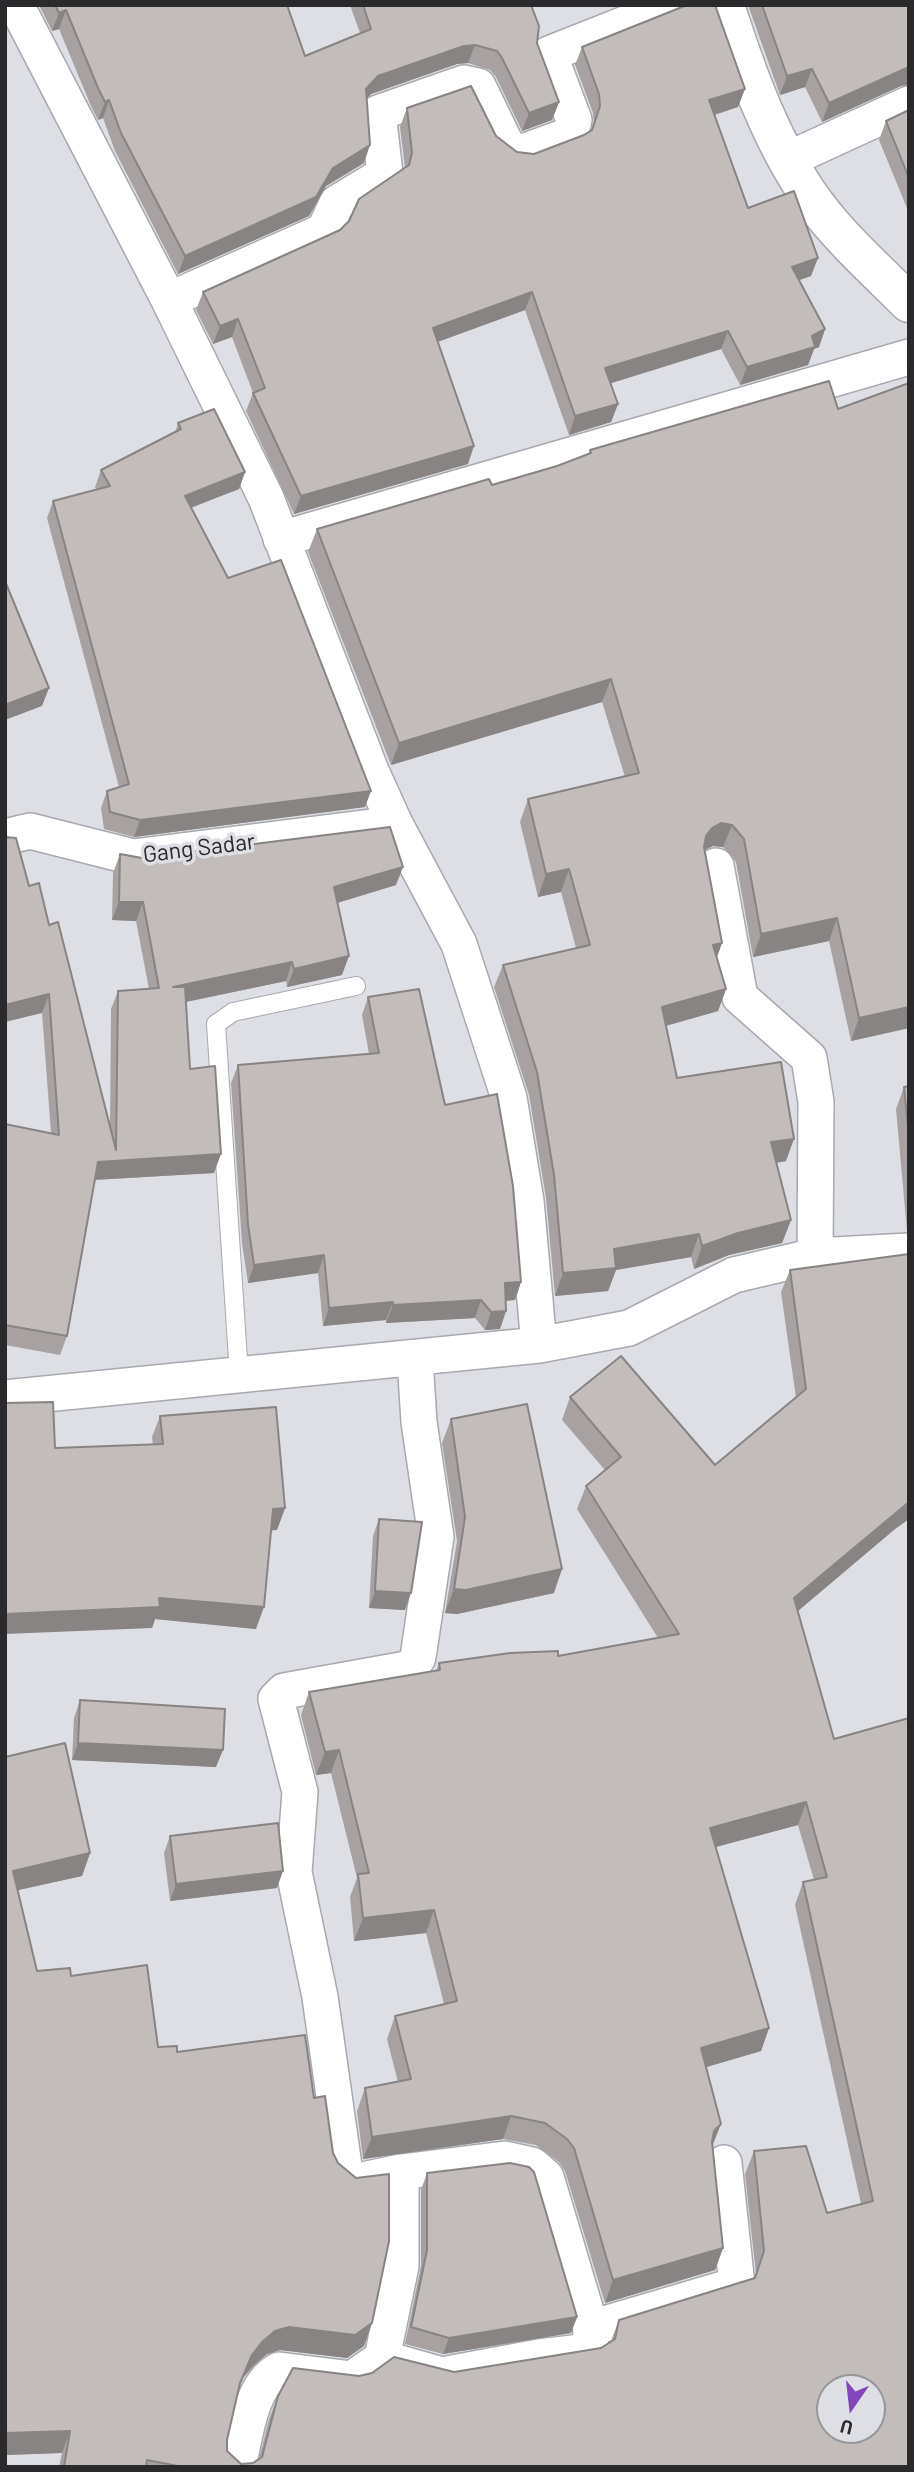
<!DOCTYPE html>
<html>
<head>
<meta charset="utf-8">
<style>
	body { margin:0 }
	#map { position:relative; width:914px; height:2472px; overflow:hidden; background:#dedfe5; font-family:Barlow,sans-serif }
	canvas { display:block }
	.frame { position:absolute; inset:0; border:7px solid #2a2a2c; pointer-events:none }
	.north { position:absolute; left:816px; top:2374px; width:70px; height:70px; box-sizing:border-box; background:#dedfe5; border:2px solid #96979b; border-radius:50%; rotate:194deg; font-size:19px; font-weight:700; line-height:28px; text-align:center; color:#2a2a2c }
	.north::after { content:''; display:block; margin:auto; width:24px; height:32px; background:#8245bb; clip-path:polygon(50% 0,100% 100%,50% 72%,0 100%) }
</style>
</head>
<body>
<div id="map">
<canvas width="914" height="2472"></canvas>
<div class="frame"></div>
<div class="north">U</div>
</div>
<script>
const ctx = document.querySelector('canvas').getContext('2d');
ctx.lineJoin = 'round';
function stroke(path, color, width, dash) { ctx.strokeStyle = color; ctx.lineWidth = width; ctx.lineCap = dash ? 'butt' : 'round'; ctx.setLineDash(dash || []); ctx.stroke(path); }
function fillPath(path, color) { ctx.fillStyle = color; ctx.fill(path, 'evenodd'); }
function write(font, color, halo, rows, align = 'center') {
  ctx.font = font + ' Barlow,sans-serif'; ctx.lineWidth = 7; ctx.setLineDash([]); ctx.textBaseline = 'middle'; ctx.strokeStyle = halo; ctx.fillStyle = color; for (const [text, x, y, turn = 0] of rows) {
    ctx.save(); ctx.translate(x, y); ctx.rotate((+turn || 0) * Math.PI / 180); ctx.textAlign = isNaN(turn) ? turn : align; if (halo) ctx.strokeText(text, 0, 0); ctx.fillText(text, 0, 0); ctx.restore();
  }
}
const service = new Path2D(`
	M239,1375L216,1024L233,1012L356,986`);
const minor = new Path2D(`
	M16,5L169,300L266,498L371,771L395,824L459,944L509,1098L526,1201L539,1345
	M787,160L909,104
	M169,300L324,231L337,203L385,174L378,113L464,83L478,86L507,146L520,153L570,135L574,120L549,54L673,5
	M281,539L909,357
	M5,837L30,831L133,857L395,824
	M716,866L740,997L809,1058L816,1102L815,1256
	M415,1359L419,1422L436,1537L418,1657L412,1668L284,1691L276,1699L300,1792L294,1872L320,1997L345,2173L353,2182L401,2172L505,2159L532,2165L546,2177L591,2328
	M5,1398L539,1345L629,1328L734,1275L815,1256L909,1251
	M382,2358L442,2375L539,2357L590,2351L591,2328L733,2286L736,2276L724,2163
	M238,2467C245,2437 250,2385 279,2370L352,2379L382,2358L401,2266V2172`);
const tertiary = new Path2D(`
	M725,5C747,74 773,147 816,205C843,241 878,272 909,303`);
stroke(service, '#a7a9ae', 20);
stroke(minor, '#a7a9ae', 38);
stroke(tertiary, '#a7a9ae', 41);
stroke(service, '#fff', 18);
stroke(minor, '#fff', 35);
stroke(tertiary, '#fff', 38);
fillPath(new Path2D(`
	M39,5H287L305,56L360,33L350,5H531L537,43L559,102L552,120L522,131L496,77L490,70L468,63L457,64L371,94L366,99L364,163L326,186L309,216L178,274L115,151L103,118L98,120L91,106L59,29L52,31Z
	M748,5H909L901,86L822,122L805,87L780,95Z
	M582,47L738,107L715,115L748,208L811,276L799,280L825,329L819,347L814,349L808,365L740,385L721,349L610,383L618,404L611,422L569,435L525,310L438,342L468,464L294,514L246,411L253,393L232,337L213,344L196,310L203,292L340,230L405,168L400,127L407,108L496,136L517,152L534,154L584,135L592,130L594,124L593,113L575,65Z
	M909,110V213L879,140L886,121Z
	M909,383V1028L851,1041L829,941L753,957L736,862L723,847L713,846L705,850L717,958L726,989L718,1011L666,1026L677,1078L786,1161L776,1163L791,1220L782,1243L729,1255L694,1269L691,1257L616,1270L608,1291L555,1296L546,1198L529,1095L494,987L503,965L576,948L561,892L538,897L520,822L528,799L625,777L602,702L391,765L308,552L317,529L492,485L557,466L589,454L590,450L838,409Z
	M178,423L245,472L239,489L191,508L228,578L365,807L134,837L104,829L101,808L107,791L119,787L47,518L53,501L97,490L95,487L101,470L175,433Z
	M120,854L142,858L396,885L337,903L342,975L287,987L286,981L186,1002L190,1069L214,1173L95,1180L67,1336L60,1355L5,1345V1124L51,1133L42,1013L29,886L49,925L110,1126L111,1009L118,991L149,989L136,921L112,920L113,873Z
	M368,997L445,1105L521,1282L515,1300L506,1301V1311L500,1329L485,1330L475,1318L386,1323V1320L323,1326L318,1273L248,1283L242,1243L231,1083L238,1065L369,1054L362,1015Z
	M909,1086V1231H907L896,1109L904,1087Z
	M909,1249V1519L895,1529L798,1611L909,2467H59L62,2453L5,2455V1757L90,1853L82,1876L18,1890L37,1971L71,1976L158,2047L177,2052L314,2098L333,2153L372,2323L364,2346L347,2358L280,2350L267,2354L254,2365L243,2378L238,2391L227,2440V2451L241,2464L253,2463L259,2459L269,2419L278,2396L359,2376L454,2372L601,2348L611,2341L619,2320L755,2278L756,2274L745,2174L754,2151L827,2213L861,2204L795,1905L803,1882L814,1880L798,1825L715,1847L769,2028L761,2051L706,2067L713,2146L723,2248L715,2270L605,2303L565,2171L559,2162L536,2145L503,2139L363,2159L357,2111L365,2088L398,2082L387,2039L395,2016L444,2004L426,1933L354,1941L350,1897L357,1878L331,1773L316,1775L301,1715L309,1692L436,1671L439,1663L558,1656L658,1638L577,1509L586,1486L605,1470L562,1420L570,1397L715,1465L796,1398L781,1292L790,1270L907,1254Z
	M160,1416L285,1508L277,1530H271L256,1629L155,1619L152,1628L55,1448L153,1445L152,1437Z
	M451,1419L554,1593L457,1614L445,1613L457,1541L442,1443Z
	M379,1519L405,1610L369,1608L373,1536Z
	M80,1700L216,1767L72,1760L74,1718Z
	M170,1836L277,1888L170,1901L164,1853Z
	M427,2173L577,2317L571,2333L443,2354L405,2344L421,2266V2190Z`), '#a7a2a1');
fillPath(new Path2D(`
	M66,10L59,29L52,31L59,13Z
	M475,45L468,63L457,64L371,94L359,107L366,89L378,76L464,46Z
	M909,67V85L901,86L822,122L829,103Z
	M812,69L805,87L780,95L787,76Z
	M745,89L738,107L703,118L709,100Z
	M109,100L103,118L98,120L105,102Z
	M559,102L552,120L522,131L529,113Z
	M370,145L364,163L326,186L309,216L178,274L185,256Z
	M818,258L811,276L785,285L792,267Z
	M532,292L525,310L426,346L433,328Z
	M238,319L232,337L213,344L220,326Z
	M825,329L819,347L814,349L808,365L740,385L747,367Z
	M728,331L721,349L599,387L605,368Z
	M618,404L611,422L569,435L575,416Z
	M474,446L468,464L294,514L301,496Z
	M245,472L239,489L179,512L185,496Z
	M611,679L602,702L391,765L399,743Z
	M49,688L42,706L5,720V705Z
	M371,791L365,807L134,837L140,820Z
	M721,823L732,825L723,847L713,846L704,850L706,836L712,828Z
	M403,867L396,885L327,906L334,887Z
	M569,869L561,892L538,897L546,874Z
	M119,902H143L136,921L112,920Z
	M837,918L829,941L753,957L761,934Z
	M722,943L714,966L713,945Z
	M349,956L342,975L287,987L294,969Z
	M292,962L286,981L166,1006L173,987Z
	M726,989L718,1011L654,1029L662,1007Z
	M49,994L42,1013L5,1022V1005Z
	M909,1007V1028L851,1041L859,1018Z
	M794,1139L786,1161L763,1165L771,1142Z
	M221,1154L214,1173L91,1180L98,1162Z
	M791,1220L782,1243L729,1255L694,1269L702,1246L738,1233Z
	M699,1234L691,1257L616,1270L608,1291L555,1296L563,1273L614,1249Z
	M324,1255L318,1273L248,1283L254,1265Z
	M521,1282L515,1300L498,1301L505,1283Z
	M481,1300L475,1318L386,1323L393,1305Z
	M393,1302L386,1320L323,1326L329,1308Z
	M506,1311L500,1329L485,1330L491,1312Z
	M909,1502V1519L895,1529L786,1621L794,1598Z
	M285,1508L277,1530L265,1531L273,1509Z
	M562,1569L554,1593L457,1614L445,1613L454,1589Z
	M375,1591L411,1593L405,1610L369,1608Z
	M159,1598L264,1607L256,1629L155,1619L152,1628L5,1634V1614Z
	M78,1743L223,1750L216,1767L72,1760Z
	M339,1750L331,1773L316,1775L325,1752Z
	M806,1802L798,1825L701,1851L710,1828Z
	M90,1853L82,1876L5,1893L13,1871Z
	M283,1871L277,1888L170,1901L176,1884Z
	M434,1910L426,1933L354,1941L363,1918Z
	M769,2028L761,2051L693,2071L701,2048Z
	M511,2116L503,2139L363,2159L372,2137Z
	M721,2124L712,2147L706,2154L714,2131Z
	M723,2248L715,2270L605,2303L613,2280Z
	M577,2317L571,2333L443,2354L449,2338Z
	M372,2323L364,2346L347,2358L280,2350L267,2354L254,2365L243,2378L231,2406L252,2355L262,2342L275,2331L289,2327Z
	M70,2431L62,2453L5,2455V2433Z`), '#888483');
const building = new Path2D(`
	M55,5H287L305,56L371,29L363,5H531L539,26L537,43L559,102L529,113L502,58L497,51L475,45L464,46L378,76L366,89L370,145L333,168L316,197L185,256L121,133L109,100L105,102L98,88L66,10L59,13Z
	M687,5H715L745,89L709,100L748,208L794,191L818,258L792,267L825,329L812,336L815,347L747,367L728,331L605,368L618,404L575,416L532,292L433,328L474,446L301,496L253,393L265,388L238,319L220,326L203,292L340,230L349,221L359,199L409,165L412,153L407,108L471,86L496,136L517,152L534,154L584,135L592,130L600,106L599,94L582,47Z
	M762,5H909V67L829,103L812,69L787,76Z
	M909,110V178L886,121Z
	M829,381L838,409L909,383V1007L859,1018L837,918L761,934L744,839L732,825L721,823L712,828L706,836L704,847L722,943L713,945L726,989L662,1007L677,1078L781,1062L794,1139L771,1142L791,1220L738,1233L702,1246L699,1234L614,1249L616,1268L563,1273L554,1175L537,1072L503,965L590,945L569,869L546,874L528,799L639,773L611,679L399,743L317,529L489,479L492,485L557,466L591,453L590,450Z
	M214,409L245,472L185,496L228,578L281,560L371,791L140,820L110,812L107,791L129,784L53,501L110,486L101,470L181,429L178,423Z
	M5,581L49,688L5,705Z
	M390,827L403,867L334,887L349,956L294,969L292,962L173,987H185L190,1069L215,1066L221,1154L98,1162L67,1336L5,1325V1124L59,1135L49,994L5,1005V837L16,838L29,886L39,883L49,925L58,922L116,1150L118,991L159,988L143,902H119L120,854L142,858Z
	M419,989L445,1105L497,1094L513,1186L521,1282L505,1283L506,1311L491,1312L481,1300L393,1305V1302L329,1308L324,1255L254,1265L248,1225L238,1065L379,1053L368,997Z
	M909,1086V1137L904,1087Z
	M909,1254V1502L794,1598L834,1739L909,1718V2467H183L147,2460L146,2467H64L70,2431L5,2433V1757L65,1743L90,1853L13,1871L37,1971L70,1968L71,1976L147,1965L158,2047L177,2046V2052L305,2035L314,2098L325,2096L333,2153L338,2163L356,2178L389,2174V2241L372,2323L355,2335L289,2327L275,2331L262,2342L252,2355L240,2383L227,2440V2451L241,2464L253,2463L262,2457L278,2396L293,2368L359,2376L372,2373L394,2357L454,2372L601,2348L615,2339L619,2320L755,2278L764,2251L754,2151L806,2146L827,2213L873,2201L803,1882L827,1877L806,1802L710,1828L769,2028L701,2048L721,2124L714,2131L712,2142L723,2248L613,2280L574,2148L567,2139L545,2123L511,2116L372,2137L365,2088L411,2079L395,2016L457,2001L434,1910L363,1918L358,1874L369,1873L339,1750L325,1752L309,1692L440,1670L439,1663L510,1653L558,1651V1656L679,1634L586,1486L621,1457L570,1397L621,1356L715,1465L806,1389L790,1270ZM830,2388H872V2430H830Z
	M53,1402L55,1448L163,1444L160,1416L276,1407L285,1508L273,1509L264,1607L159,1598L160,1607L5,1614V1403Z
	M527,1404L562,1569L466,1590L454,1589L465,1517L451,1419Z
	M379,1519L422,1522L411,1593L375,1591Z
	M80,1700L225,1709L223,1750L78,1743Z
	M278,1823L283,1871L176,1884L170,1836Z
	M510,2163L529,2167L534,2172L577,2317L449,2338L411,2327L427,2250V2173Z`);
fillPath(building, '#c2bcbb');
stroke(building, '#888483', 2);
write('23px', '#2a2a2c', '#dedfe5', [
	["Gang Sadar",199,848,-7]
]);
</script>
</body>
</html>
